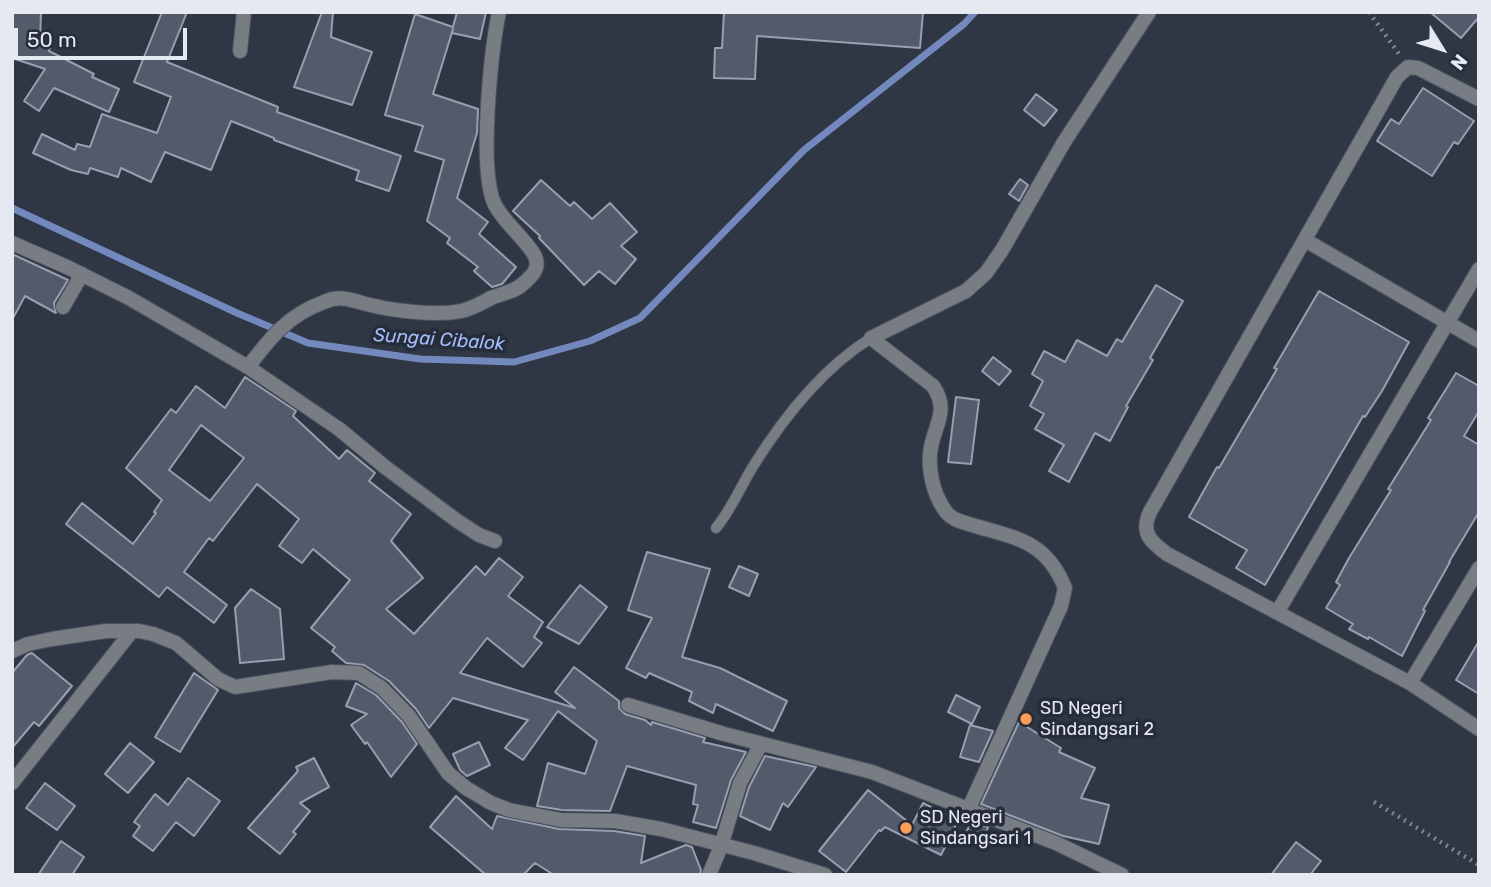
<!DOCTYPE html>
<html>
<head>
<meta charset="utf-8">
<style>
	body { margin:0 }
	#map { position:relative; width:1491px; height:887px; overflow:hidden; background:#2f3644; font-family:Rubik,sans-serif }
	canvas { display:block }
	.frame { position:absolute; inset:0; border:14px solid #e4e9f2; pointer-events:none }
	.north { position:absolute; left:1407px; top:14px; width:70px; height:70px; -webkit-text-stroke:5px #262c39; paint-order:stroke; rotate:128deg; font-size:19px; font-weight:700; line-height:28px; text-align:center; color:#e4e9f2 }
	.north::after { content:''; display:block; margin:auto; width:24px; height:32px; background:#e4e9f2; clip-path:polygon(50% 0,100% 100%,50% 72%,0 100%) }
	.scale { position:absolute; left:14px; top:28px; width:173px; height:32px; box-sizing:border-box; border:4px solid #e4e9f2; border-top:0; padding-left:9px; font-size:21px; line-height:24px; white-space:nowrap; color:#e4e9f2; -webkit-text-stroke:5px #262c39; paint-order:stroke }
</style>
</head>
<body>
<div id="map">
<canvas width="1491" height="887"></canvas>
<div class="frame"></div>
<div class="north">N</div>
<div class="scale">50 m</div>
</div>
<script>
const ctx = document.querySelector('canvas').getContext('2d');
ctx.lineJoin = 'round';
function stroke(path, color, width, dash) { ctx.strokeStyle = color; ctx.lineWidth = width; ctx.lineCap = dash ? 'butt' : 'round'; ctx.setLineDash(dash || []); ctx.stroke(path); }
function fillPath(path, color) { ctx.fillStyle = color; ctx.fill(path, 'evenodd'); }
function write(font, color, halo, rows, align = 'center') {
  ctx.font = font + ' Rubik,sans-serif'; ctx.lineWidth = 7; ctx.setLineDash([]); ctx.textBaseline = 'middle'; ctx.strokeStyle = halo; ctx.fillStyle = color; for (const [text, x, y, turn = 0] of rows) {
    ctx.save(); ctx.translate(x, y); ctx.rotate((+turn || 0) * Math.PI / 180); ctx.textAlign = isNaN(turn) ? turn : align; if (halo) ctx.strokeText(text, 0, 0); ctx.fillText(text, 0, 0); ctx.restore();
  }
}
stroke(new Path2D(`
	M12,208L237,313L308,343L420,359L514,362L590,341L640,318L804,150L964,24L975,12`), '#7389be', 7);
const building = new Path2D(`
	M13,12H41L40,45L50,48L49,51L94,74L92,77L119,89L109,112L54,88L39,111L24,101L45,69L12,58Z
	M162,12H187L167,62L278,107L277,112L401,156L389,191L356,180L359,171L274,140V138L231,121L211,170L165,152L151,182L121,168L118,177L90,168L88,174L71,170L33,153L42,134L75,150L77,144L90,147L102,114L157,133L171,97L134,82Z
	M322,12H333L331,37L372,52L352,105L294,87Z
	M457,12H486L480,39L452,33L453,29L433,94L478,109L477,133L457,198L488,222L479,234L516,267L502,284L492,287L474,271L478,267L447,243L450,238L427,221L444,160L415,151L423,126L385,115L415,14L453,27Z
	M724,12H923L920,48L757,36L755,79L714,78L715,48H722Z
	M1430,12H1479V17L1461,38Z
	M1423,88L1474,121L1458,144L1454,142L1432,176L1377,141L1391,119L1399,124Z
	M1036,94L1057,110L1044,126L1024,110Z
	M1020,179L1028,185L1019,201L1009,194Z
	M541,180L570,206L574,202L592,219L610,203L637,232L621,246L636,259L615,284L599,271L584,285L539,238L540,236L513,211Z
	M12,254L68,280L54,303L56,313L25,296L12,320Z
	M1156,285L1183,301L1150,358L1153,360L1126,406L1128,407L1110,441L1095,433L1069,482L1049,471L1064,445L1035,429L1044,414L1030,406L1043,381L1032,374L1044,351L1065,362L1077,340L1107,356L1117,339L1122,342Z
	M1319,291L1409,342L1382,391L1365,417L1363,416L1265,585L1236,568L1247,550L1189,517L1217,467L1219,468L1277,369L1274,368Z
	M993,357L1011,371L999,385L982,371Z
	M1456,373L1479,386V411L1464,436L1479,445V512L1449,562H1450L1423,610L1425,611L1402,656L1369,637L1368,639L1349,629L1353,624L1326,608L1340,585L1336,582L1349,558L1391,490L1388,489L1431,420L1428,418Z
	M245,377L296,411L293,416L339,459L347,450L375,473L369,481L411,514L391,541L423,578L386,609L414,634L476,566L485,575L499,558L523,577L508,596L543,622L534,637L542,643L523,667L487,638L460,673L575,708L555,692L574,667L619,701V708L625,714L645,720L651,725L652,722L705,738L703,742L746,752L731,780L716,828L693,822L698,805L693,804L696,785L627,766L610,811L562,810L537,806L548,763L585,774L597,741L558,711L523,760L505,748L528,720L453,698L429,728L416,709L389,681L364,665L346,663L332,651L335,647L311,628L350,580L313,549L302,563L279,546L299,519L257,484L213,541L209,538L184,572L227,605L214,623L167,587L159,597L66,524L82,503L133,544L156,513L154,512L162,500L126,468L171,409L176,413L196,386L225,408ZM201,425L244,458L210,501L169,470Z
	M956,397L979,400L971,464L948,462Z
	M647,552L710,569L682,657L720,668L787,701L773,731L716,704L713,713L689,701L692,692L649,673L646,678L626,668L652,618L628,610Z
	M739,566L758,574L749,596L729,587Z
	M580,585L607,607L579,644L547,627Z
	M251,589L280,609L284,659L240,663L235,608Z
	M1479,641V694L1456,680Z
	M32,653L72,686L39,726L34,722L12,748V673L27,655Z
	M194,673L218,690L180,752L155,737Z
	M356,683L376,695L402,722L417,744L391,777L367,742L365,744L351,725L367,714L346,706Z
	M956,695L980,707L972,724L948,712Z
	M1019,722L1061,748L1059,752L1095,768L1081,798L1109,805L1099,844L1063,836L981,804Z
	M970,725L993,731L979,762L960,757Z
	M479,742L490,765L467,776L460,770L453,754Z
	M130,743L154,762L128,793L105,774Z
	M765,756L816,767L788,807L783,803L770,830L740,816L749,787Z
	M314,758L329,787L300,803L310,811L293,832L296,834L280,854L248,828L298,771L296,767Z
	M188,778L220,801L194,836L176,822L153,851L133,836L140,826L134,822L155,794L168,805Z
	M45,783L75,806L57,830L26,808Z
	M868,790L912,825L923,803L958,821L941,855L885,827L881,831L879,830L846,872L819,851Z
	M456,796L492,829L497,816L559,829L614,831L645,836L641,863L686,845L692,847L701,870L700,875H554L535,863L523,875H486L430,827Z
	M972,821L988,827L981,848L962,840Z
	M61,841L84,857L72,875H38Z
	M1296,842L1321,861L1310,875H1271Z`);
fillPath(building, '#535a69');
stroke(building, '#979fb0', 2);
const lane = new Path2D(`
	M716,528C731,510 740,488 752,468C783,418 821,369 871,338`);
const street = new Path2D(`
	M240,51L244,12
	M1479,99L1418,68L1408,67L1397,77L1150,512C1140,533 1151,542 1167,554L1410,683L1479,729
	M1305,240L1479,341
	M12,243L67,267L129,298L248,367L339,429L385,467L456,520L479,535L495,541
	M63,307L82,274
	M248,367C270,338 288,315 324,302C342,294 353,301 370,305C395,311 437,316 461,311C472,309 481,303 491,298C503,293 515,292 524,283C533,275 540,268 535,256C524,237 505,224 495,205C478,171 491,52 499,12
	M1278,611L1479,269
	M12,651L28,644L52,639L106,631H139L153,634L176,643L218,679L235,687L332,672L359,673L382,688L409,716L448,773L466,788L491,803L509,810L561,820L615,821L661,829L754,853L825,875
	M1410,683L1479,568
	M628,705L724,734L872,772L1056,843L1122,875
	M12,783L132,631
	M969,808L1061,606L1065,588C1046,540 1015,538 972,525C961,522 950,519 944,509C933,493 927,467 931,447C936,422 949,410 933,386L871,338L966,291L986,273L1002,250L1064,142L1149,12
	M709,875L721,846L740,783L761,744`);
stroke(lane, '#4c5360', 12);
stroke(street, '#4c5360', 16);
stroke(new Path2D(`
	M1369,12L1399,54
	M1374,802L1479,865`), '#818793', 4.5, [2, 5]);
stroke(lane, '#787c83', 10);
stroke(street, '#787c83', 14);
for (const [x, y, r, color] of [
	[1026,719,7,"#fd9d55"],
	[906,828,7,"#fd9d55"]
]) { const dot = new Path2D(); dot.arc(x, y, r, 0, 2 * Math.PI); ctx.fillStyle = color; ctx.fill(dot); stroke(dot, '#262c39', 2.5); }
write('18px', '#e4e9f2', '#262c39', [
	["SD Negeri",1040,709],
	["Sindangsari 2",1040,730],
	["SD Negeri",920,818],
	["Sindangsari 1",920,839]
], 'left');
write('italic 19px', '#a2bdf9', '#262c39', [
	["Sungai Cibalok",439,340,4]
]);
</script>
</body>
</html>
